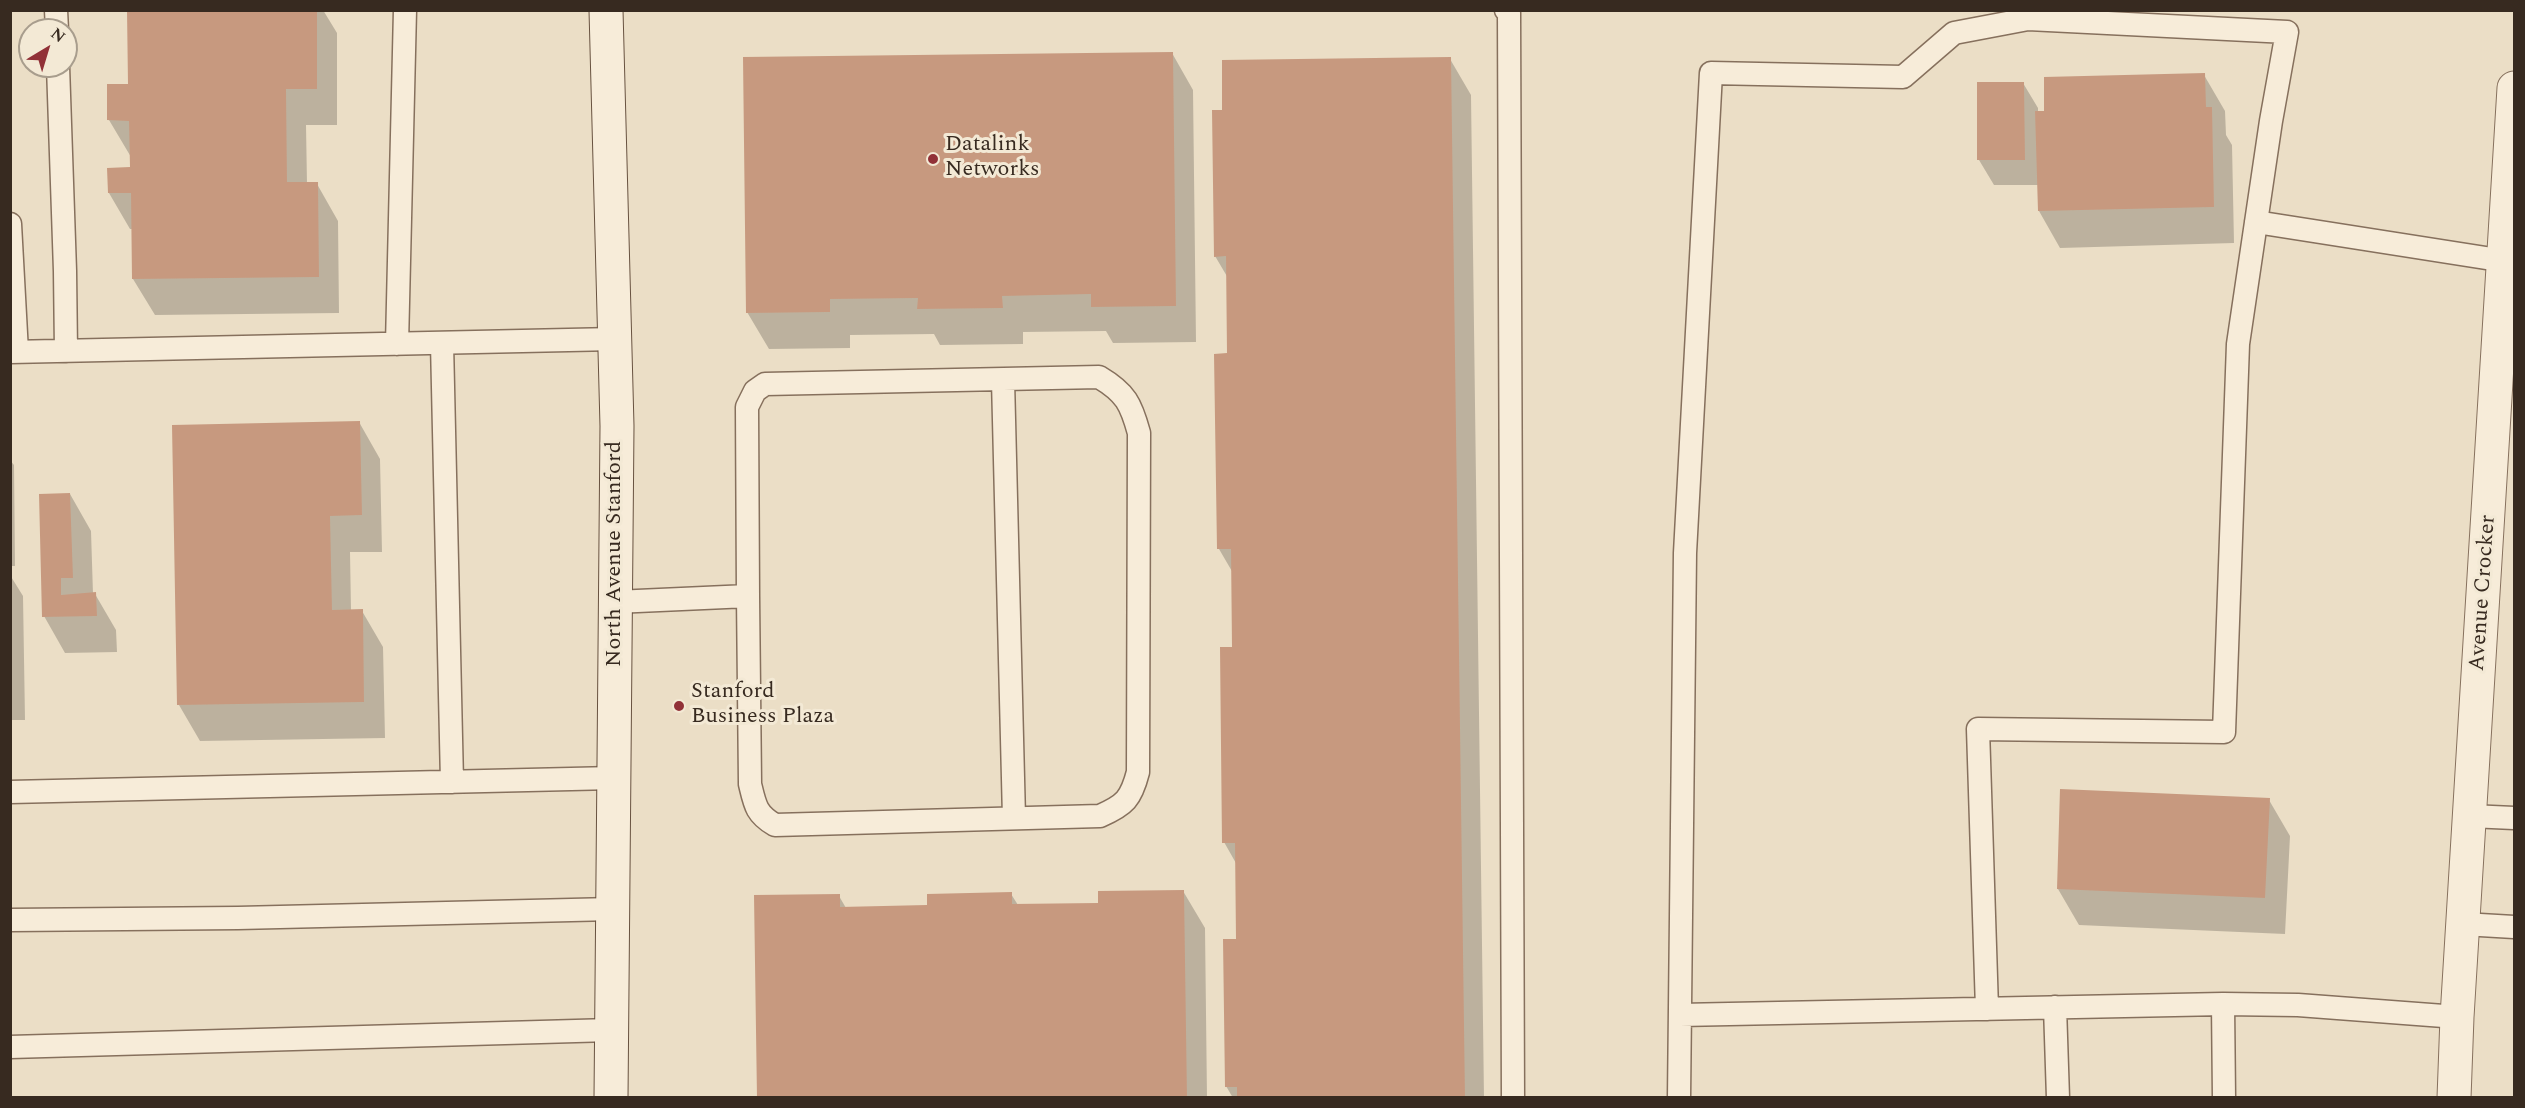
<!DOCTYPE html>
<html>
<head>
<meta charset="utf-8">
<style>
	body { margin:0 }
	#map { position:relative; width:2525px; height:1108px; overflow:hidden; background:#ebdec6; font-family:Spectral,serif }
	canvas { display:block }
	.frame { position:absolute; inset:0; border:12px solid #372a20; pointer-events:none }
	.north { position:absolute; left:18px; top:18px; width:60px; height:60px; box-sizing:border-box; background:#f3e9d5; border:2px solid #a89d8d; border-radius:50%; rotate:38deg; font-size:16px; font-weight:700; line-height:24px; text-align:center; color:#372a20 }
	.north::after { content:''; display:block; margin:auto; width:21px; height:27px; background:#913137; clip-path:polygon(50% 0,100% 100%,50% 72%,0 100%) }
</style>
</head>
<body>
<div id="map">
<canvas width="2525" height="1108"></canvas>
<div class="frame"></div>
<div class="north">N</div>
</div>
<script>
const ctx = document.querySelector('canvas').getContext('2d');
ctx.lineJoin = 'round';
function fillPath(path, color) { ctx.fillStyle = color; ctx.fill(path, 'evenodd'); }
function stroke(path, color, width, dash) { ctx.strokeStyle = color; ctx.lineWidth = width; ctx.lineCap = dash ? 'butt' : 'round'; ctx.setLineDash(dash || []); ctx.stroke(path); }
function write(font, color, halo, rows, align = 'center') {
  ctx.font = font + ' Spectral,serif'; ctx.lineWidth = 6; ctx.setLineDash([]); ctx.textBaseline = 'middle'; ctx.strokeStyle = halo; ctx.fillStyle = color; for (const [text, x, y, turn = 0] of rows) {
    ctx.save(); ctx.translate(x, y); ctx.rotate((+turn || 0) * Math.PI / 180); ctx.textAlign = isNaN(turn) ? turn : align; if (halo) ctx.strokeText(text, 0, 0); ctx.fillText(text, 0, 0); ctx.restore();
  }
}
fillPath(new Path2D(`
	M128,10H323L337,33V125H306L307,184H317L338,221L339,313L155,315L133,279V229H130L109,193L132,169L131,157L109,120L129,86Z
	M1172,53L1193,90L1196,342L1113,343L1106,331L1023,332V344L940,345L934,334L850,335V348L769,349L747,312Z
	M1450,59L1471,95L1484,1098H1233L1226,1086L1238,940L1237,865L1224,842L1234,648L1233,573L1219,549L1229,355L1228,278L1215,256L1224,111Z
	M2204,75L2225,111L2226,135L2232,145L2234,243L2060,248L2039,211L2038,185H1994L1979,160L2023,83L2038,108V113Z
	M359,422L380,459L382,552H350L351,611H362L383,647L385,738L200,741L179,705Z
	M10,460L14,465L15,566H10Z
	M70,494L91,531L93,594H95L116,630L117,652L65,653L44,616Z
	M10,575L23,596L25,720H10Z
	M2269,800L2290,836L2285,934L2079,925L2058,889Z
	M1183,891L1205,928L1207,1098H759L839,896L846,908L928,907L1011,894L1018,905L1099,904Z`), '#0003');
fillPath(new Path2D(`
	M127,10H317V89H286L287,182H318L319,277L132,279L131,193H108L107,168L130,167L129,121L107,120V84H128Z
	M1173,52L1176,306L1091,307V294L1002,296L1003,308L917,309L918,298L830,299V312L746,313L743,57Z
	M1451,57L1465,1098H1237V1087H1225L1223,939H1236L1235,843H1222L1220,647H1232L1231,549H1217L1214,354L1227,353L1226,256L1214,257L1212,110H1222V60Z
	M2205,73L2206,107H2212L2214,207L2038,211L2035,111H2044V77Z
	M1977,82H2024L2025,160H1977Z
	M360,421L362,515L330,516L332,610L363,609L364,702L177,705L172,425Z
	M70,493L73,578H61V595L96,592L97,616L42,617L39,494Z
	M2060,789L2270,798L2265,898L2057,889Z
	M1184,890L1187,1098H757L754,895L840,894V907L927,905V894L1012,892V904L1098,903V891Z`), '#c7997f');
const lane = new Path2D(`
	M56,10L57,30
	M1506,10L1509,13L1513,1098
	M58,66L65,271L66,351
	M2256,222L2505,261
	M10,224L17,352
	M442,343L452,782
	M397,344L405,10
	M10,352L615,339
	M1003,380L1014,818
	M615,602L748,596L747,407L755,391L765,384L1099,377C1126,393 1131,404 1139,433L1138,772C1131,799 1125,805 1100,816L775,825C756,814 755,805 750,784L748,596
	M10,792L614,778
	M2470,816L2514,818
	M10,920L238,918L613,909
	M2463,924L2514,927
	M2223,1004L2224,1098
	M2055,1007L2058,1098
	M1680,1015L2223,1004L2298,1005L2457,1017
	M10,1047L611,1030
	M1679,1098L1685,553L1711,73L1903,77L1954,33L2028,19L2287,32L2271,121L2238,344L2224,732L1978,729L1987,1009`);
const street = new Path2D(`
	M2454,1098L2457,1017L2514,88`);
const secondary = new Path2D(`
	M606,10L617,426L611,1098`);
stroke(lane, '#86705d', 25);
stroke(street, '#86705d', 35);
stroke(secondary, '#685240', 35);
stroke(lane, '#f7ecd9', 22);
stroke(street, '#f7ecd9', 33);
stroke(secondary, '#f7ecd9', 33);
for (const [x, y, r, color] of [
	[933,159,6,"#913137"],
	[679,706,6,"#913137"]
]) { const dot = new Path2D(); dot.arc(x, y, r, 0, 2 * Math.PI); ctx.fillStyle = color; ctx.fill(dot); stroke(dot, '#f3e9d5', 2); }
write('22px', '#372a20', '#f3e9d5', [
	["Datalink",945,146],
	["Networks",945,171],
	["Stanford",691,693],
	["Business Plaza",691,718]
], 'left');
write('22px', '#372a20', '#f3e9d5', [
	["North Avenue Stanford",616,554,-90],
	["Avenue Crocker",2484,593,-86]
]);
</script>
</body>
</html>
